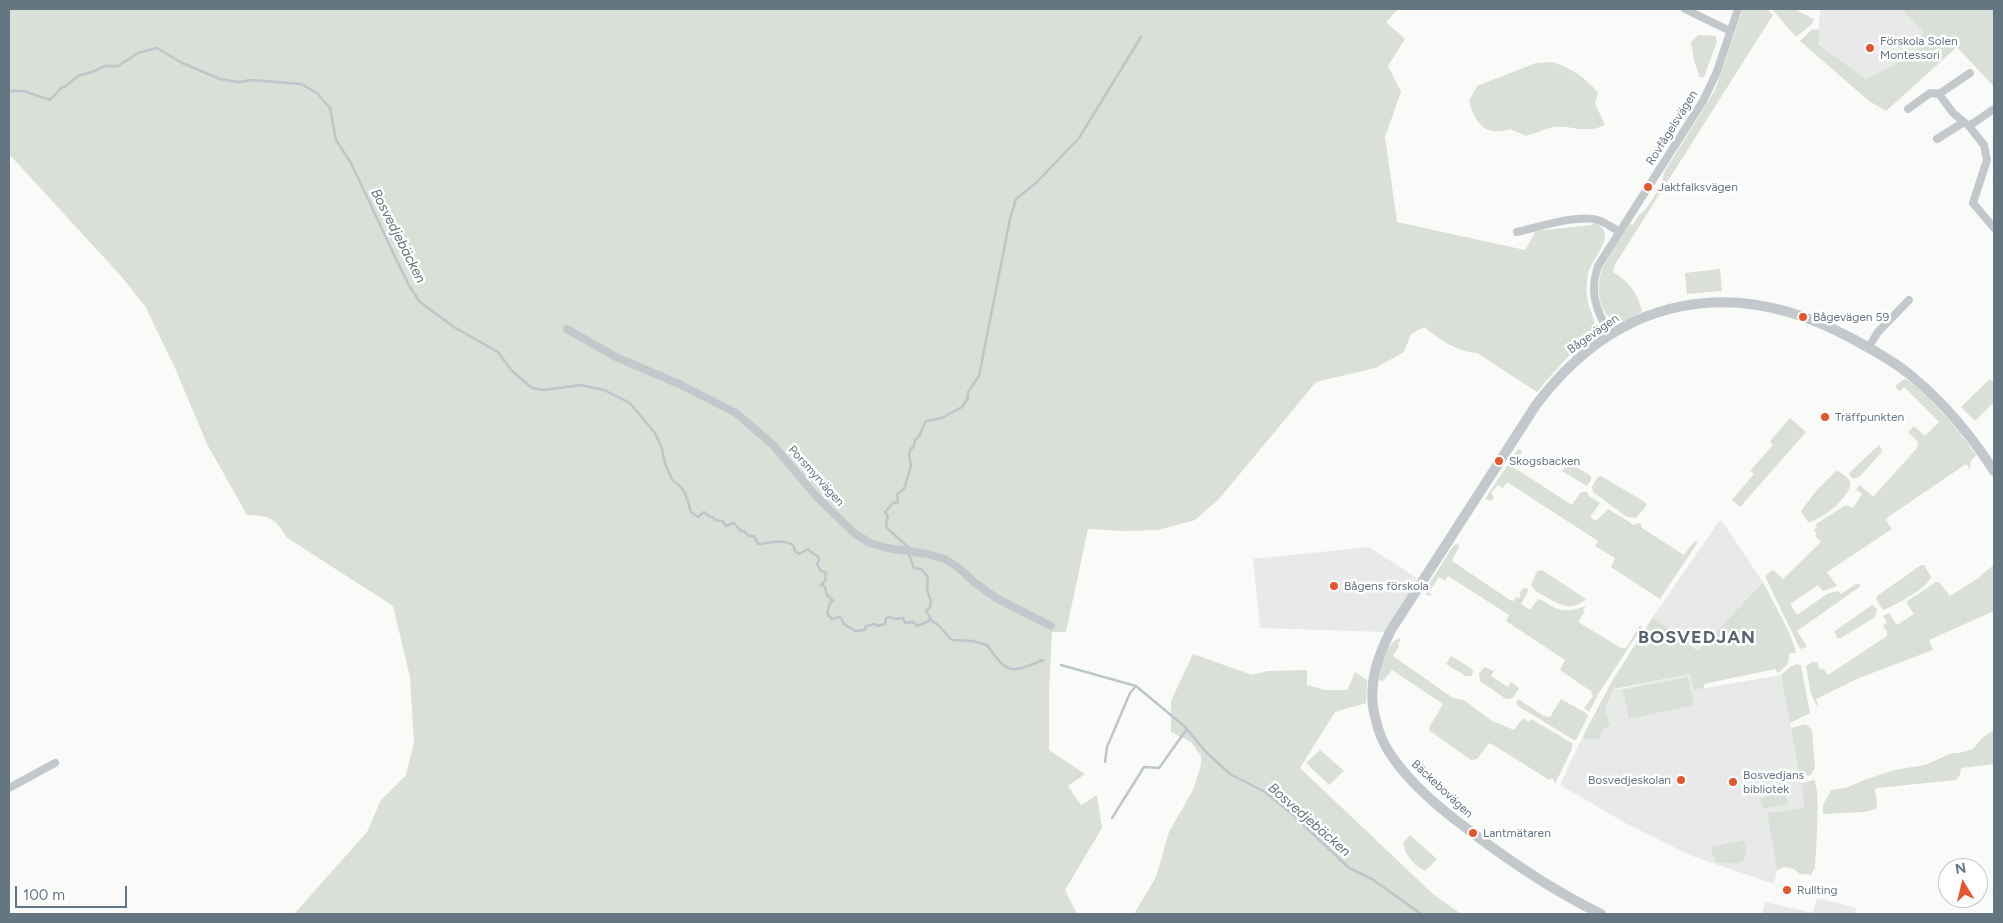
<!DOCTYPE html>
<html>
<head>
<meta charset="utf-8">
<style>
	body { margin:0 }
	#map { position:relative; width:2003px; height:923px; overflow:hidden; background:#fafaf8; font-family:Figtree,sans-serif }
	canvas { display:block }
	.frame { position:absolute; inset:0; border:10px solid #657683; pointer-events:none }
	.north { position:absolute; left:1938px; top:858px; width:50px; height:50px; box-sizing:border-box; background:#fff; border:1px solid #c1c8cd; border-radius:50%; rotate:351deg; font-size:14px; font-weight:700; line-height:20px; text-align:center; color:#657683 }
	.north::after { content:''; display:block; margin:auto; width:18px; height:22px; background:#e4572e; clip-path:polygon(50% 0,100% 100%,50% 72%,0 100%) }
	.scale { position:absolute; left:15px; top:886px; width:112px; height:22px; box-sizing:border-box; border:2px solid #657683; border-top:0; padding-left:6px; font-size:15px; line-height:18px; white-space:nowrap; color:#657683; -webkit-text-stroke:4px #fff; paint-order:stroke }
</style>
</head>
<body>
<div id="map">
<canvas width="2003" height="923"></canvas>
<div class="frame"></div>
<div class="north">N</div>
<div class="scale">100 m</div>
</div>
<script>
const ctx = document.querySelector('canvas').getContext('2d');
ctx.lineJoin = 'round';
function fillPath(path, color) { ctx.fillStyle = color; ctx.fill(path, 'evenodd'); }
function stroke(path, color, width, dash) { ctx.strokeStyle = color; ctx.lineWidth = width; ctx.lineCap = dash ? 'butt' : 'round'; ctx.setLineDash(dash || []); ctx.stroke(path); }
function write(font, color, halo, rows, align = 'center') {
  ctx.font = font + ' Figtree,sans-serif'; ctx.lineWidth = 5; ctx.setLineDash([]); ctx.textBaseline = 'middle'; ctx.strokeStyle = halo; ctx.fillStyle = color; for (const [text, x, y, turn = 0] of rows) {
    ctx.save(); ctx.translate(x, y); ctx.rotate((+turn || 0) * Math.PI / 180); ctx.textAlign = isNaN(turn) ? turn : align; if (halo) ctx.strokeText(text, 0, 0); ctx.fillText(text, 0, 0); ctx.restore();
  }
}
fillPath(new Path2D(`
	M1821,9H1902L1923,32L1915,52L1901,61L1866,79L1819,43V20Z
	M1719,521H1722L1763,582L1696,651L1653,617Z
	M1369,547L1417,578L1409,594L1385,632L1260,628L1253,559Z
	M1690,674L1693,690L1781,675L1802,783L1804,808L1767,813L1777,871L1774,884L1692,856L1627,824L1560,785L1582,738L1594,740L1610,725L1605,710L1614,690Z
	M1817,898L1857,908L1855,914H1762L1765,902L1813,913Z`), '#e8e9e9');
fillPath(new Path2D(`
	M9,9H1398L1386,22L1405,39L1388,66L1401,92L1385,137L1397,222L1525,250L1536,231L1592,225L1595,223C1620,234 1591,258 1588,275C1586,284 1586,293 1588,302C1590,312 1599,325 1593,335C1589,344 1579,345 1573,352C1560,365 1548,378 1537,392L1477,353C1458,352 1439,339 1424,327L1411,334L1404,352L1375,368L1316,382L1219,499L1195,520L1158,530L1126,531L1088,529L1066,632H1052L1049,693V750L1085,774L1068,786L1081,805L1097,795L1102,828L1065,890L1077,914H294L367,832L381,800L406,775L414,742L410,677L393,606L286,537C276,518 268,515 247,515L207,444L175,368L145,306L121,276L9,154Z
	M1743,9H1767L1773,15L1614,266L1613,272C1628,281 1639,294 1642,312C1636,315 1627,321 1621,321C1596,321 1596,282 1603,267C1611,252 1621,238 1630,224L1633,225L1637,217L1646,209L1660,187L1665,171L1715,90Z
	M1772,9H1794L1814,19L1812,24L1796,37Z
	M1902,9H1994V87L1957,47L1886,111L1869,101L1800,41L1811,30L1819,29V44L1866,79L1901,61L1915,52L1923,32Z
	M1698,35L1716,36L1717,42L1704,77H1700L1694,61L1691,42Z
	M1553,62C1573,69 1585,77 1598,93L1595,104L1605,125C1584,135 1570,124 1553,127C1544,129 1534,134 1526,136L1510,129C1485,137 1475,123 1469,101L1477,86L1536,63Z
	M1720,269L1722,291L1687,294L1685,273Z
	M1905,379C1926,391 1963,435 1976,455L1971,461L1970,469L1966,464L1888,517L1886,520L1892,529L1827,572L1837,586L1823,591L1818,585L1790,604L1797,615L1827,594L1838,591L1841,594L1856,584H1859L1861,586L1797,631L1807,647L1800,649L1765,576L1773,570L1783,579L1821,542L1815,536L1817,533L1814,530L1817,527L1816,524L1846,505L1853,508L1862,494L1856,490L1860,485L1873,497L1917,448L1918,442L1908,432L1914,426L1925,436L1939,422L1904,387L1900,391L1897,390L1896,385Z
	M1990,379L1994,383V402L1975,421L1961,407Z
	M1790,418L1806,432L1740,507L1732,500L1754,474L1750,471L1773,445L1770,441Z
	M1879,445L1882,450L1881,453L1860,476L1856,478H1852L1849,474L1850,472Z
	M1518,449L1521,450L1522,452L1513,467L1572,505L1581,492H1587L1589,496L1600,503L1590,517L1596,521L1608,509L1631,523L1632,525L1640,523L1642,528L1684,555L1694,542L1695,541L1698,542L1660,599L1611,567L1615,558L1595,546L1598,541L1507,482L1503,488L1498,485L1491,493L1494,498L1491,501L1485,499Z
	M1568,462L1591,476V480L1587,486L1562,471Z
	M1836,471H1838C1842,474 1848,477 1850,482C1853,495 1820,522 1808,522L1801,511L1816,491Z
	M1601,476L1645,502L1647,505L1636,518L1627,517L1593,492L1592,486L1598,477Z
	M1456,544L1460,545L1452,561L1510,600L1514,601L1516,597L1519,598L1521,595L1519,593L1524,588L1528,589V592L1521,604L1530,610L1538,599C1544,600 1548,604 1553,607C1564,613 1574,610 1586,606L1583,610L1585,611L1578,622L1621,648H1626L1640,625L1642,627L1599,693L1589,712L1584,708L1593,696L1591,694L1592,692L1560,670L1565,660L1506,621L1509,615L1448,576L1445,581L1439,577L1429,592L1432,596L1426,595V589L1451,549Z
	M1921,565H1924L1931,577C1927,589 1898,603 1886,609L1883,610L1876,599L1877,596Z
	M1994,565V611L1929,640L1933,650L1859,678L1816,699L1818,705H1816L1811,694L1806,666L1812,662H1817L1820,670L1823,668L1828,675L1887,636V632L1883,626L1887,622L1883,616L1889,613L1897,625L1914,614L1906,602L1936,582H1939L1950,596L1980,577L1982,574Z
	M1542,570L1586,599C1572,612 1560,605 1546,597C1541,594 1534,591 1531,585L1537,571Z
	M1763,582L1789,632L1796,651V653H1789C1789,665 1787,665 1778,673L1775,669L1704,684V688L1693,690L1690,674L1614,689L1605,709L1610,725L1601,733L1600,738L1594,740L1582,738L1612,681L1653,617L1697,651Z
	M1872,605L1877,609L1875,617L1841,638H1837L1835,631Z
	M1400,638L1401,640L1398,644L1399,646L1393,656L1453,698L1464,700L1492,721L1514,730L1523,718L1529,722L1531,719L1572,743V749L1555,784L1554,780L1550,778L1549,780L1495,746L1489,743L1477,759L1471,760L1430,731L1429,728L1443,704L1392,670L1383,681L1379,680C1381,667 1386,642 1400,638Z
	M1193,654L1252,675L1267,671L1307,670V685L1325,690H1347L1355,672L1367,680L1366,703L1335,712L1300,768L1433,894L1461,914H1134L1156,877L1169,832L1193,790L1201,765V756L1191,742L1171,732V701Z
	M1451,656L1471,668L1473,671L1472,676H1466L1446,664Z
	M1797,664L1801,666L1810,713L1790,723L1781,675L1790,667Z
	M1485,667L1494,671L1491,676L1508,687L1511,682L1519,688L1513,698L1506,699L1480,681L1479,673Z
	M1688,677L1694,705L1629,719L1623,690Z
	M1518,699L1544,716L1550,717L1561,699L1586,713L1588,716L1576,740H1574L1518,706L1516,703Z
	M1806,724L1812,730L1815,768L1811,775L1800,777L1791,728Z
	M1994,730V764L1961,768L1960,775L1956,780L1877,788L1875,790L1877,804L1876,809L1865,812L1823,814V805L1831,790L1846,788L1864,780L1895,770L1925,765L1952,753H1959L1973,749L1983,737Z
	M1320,750L1344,771L1329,785L1306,763Z
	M1814,780C1821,788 1816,854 1815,868L1811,875L1800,874C1793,868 1786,864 1777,871L1767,813L1804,808L1802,783Z
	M1785,792L1788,804L1763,809L1760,798Z
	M1410,835L1437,859L1425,871C1413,864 1406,856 1403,843Z
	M1744,840L1747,854L1742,862C1732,865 1725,862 1716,863L1715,858L1712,855V847Z`), '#dadfd7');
stroke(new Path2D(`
	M9,91H24L50,100L61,88L66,86L78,76L92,72L105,66H118L138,53L157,48L182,63L220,79L239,82L251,80L301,84L317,93L330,108L336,140L351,163L396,259L410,287L420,302L454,327L498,352L511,370L532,388L544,390L581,385L604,390L630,403L655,433L662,449L665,464L673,481L679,485L685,493L691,512L698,517L704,512L710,517H713L715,520L723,521L726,526L734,523L741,531H744L749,536H754L758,544C768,543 784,539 793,545L795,551L799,554L808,549L812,553L818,556L819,560L817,564L821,571L826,573L825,581L821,585L825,587L827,595L833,601L830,603L827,614L832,619L838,617L841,618L844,624L855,631L865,630L866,626L875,624L877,626L885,624L886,618L891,617L894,619L903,618L905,623L913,622L917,626L931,620L938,625L952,640L973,641L987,645C1008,674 1009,674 1043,660
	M908,547L887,528L886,522L888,517L885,512L893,503L898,502L897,494L904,489L911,466L909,454L911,449L914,446L915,440L919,436L926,421L942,418L962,407L968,398V392L979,376L1010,219L1016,199L1037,182L1079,138L1141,37
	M909,555L914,568L921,569L928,577L927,590L931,601L930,608L926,610L931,620
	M1061,665L1136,686L1184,726L1207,753L1230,774L1265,792L1291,813L1349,868L1372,879L1421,914
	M1105,762L1107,747L1130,693L1136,686
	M1112,818L1144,767L1159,768L1187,729`), '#bbc7cb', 2.5);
stroke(new Path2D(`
	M1685,9L1730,31
	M1939,94L1953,113L1969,126L1984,145L1987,160L1973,203L1994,228
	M1908,109L1930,93L1939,94L1970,73
	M1969,126L1994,109
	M1937,139L1964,122
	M1517,232C1539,227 1577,214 1598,220C1605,222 1612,228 1619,231
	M567,329L616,357L679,384L736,413L773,445L816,496L854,533L870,543L887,548L927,554L945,559L959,568L974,582L996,598L1051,626
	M1610,334C1596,311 1589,292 1598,266L1703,101L1716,74L1738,9
	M1868,348L1878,332L1909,300
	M9,788L55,763`), '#c3c8cc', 8);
stroke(new Path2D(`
	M1601,914C1554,891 1512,863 1470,831C1442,810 1411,785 1391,755C1383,744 1378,730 1375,717C1367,686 1377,658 1391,630L1536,405C1618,296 1732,274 1851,338C1873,350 1897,363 1915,379C1946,405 1972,437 1994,471`), '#c3c8cc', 10);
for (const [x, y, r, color] of [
	[1870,48,5,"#e4572e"],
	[1648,187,5,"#e4572e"],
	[1803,317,5,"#e4572e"],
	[1825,417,5,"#e4572e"],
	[1499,461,5,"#e4572e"],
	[1334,586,5,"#e4572e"],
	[1681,780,5,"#e4572e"],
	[1733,782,5,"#e4572e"],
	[1473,833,5,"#e4572e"],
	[1787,890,5,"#e4572e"]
]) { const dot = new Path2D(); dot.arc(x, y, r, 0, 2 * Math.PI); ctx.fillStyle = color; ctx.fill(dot); stroke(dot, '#fff', 2); }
write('12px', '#657683', '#fff', [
	["Förskola Solen",1880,41],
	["Montessori",1880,55],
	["Jaktfalksvägen",1658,187],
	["Bågevägen 59",1813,317],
	["Träffpunkten",1835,417],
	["Skogsbacken",1509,461],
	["Bågens förskola",1344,586],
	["Bosvedjans",1743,775],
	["bibliotek",1743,789],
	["Bosvedjeskolan",1671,780,"right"],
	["Lantmätaren",1483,833],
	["Rullting",1797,890]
], 'left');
write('12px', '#657683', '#fff', [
	["Rovfågelsvägen",1672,128,-58],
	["Bågevägen",1593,334,-35],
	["Porsmyrvägen",816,476,48],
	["Bäckebovägen",1442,789,43]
]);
write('italic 14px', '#60757c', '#fff', [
	["Bosvedjebäcken",398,236,63],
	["Bosvedjebäcken",1309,820,41]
]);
ctx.letterSpacing = '1px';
write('bold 18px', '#57646e', '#fff', [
	["BOSVEDJAN",1697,638]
]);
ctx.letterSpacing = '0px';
</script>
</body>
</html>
